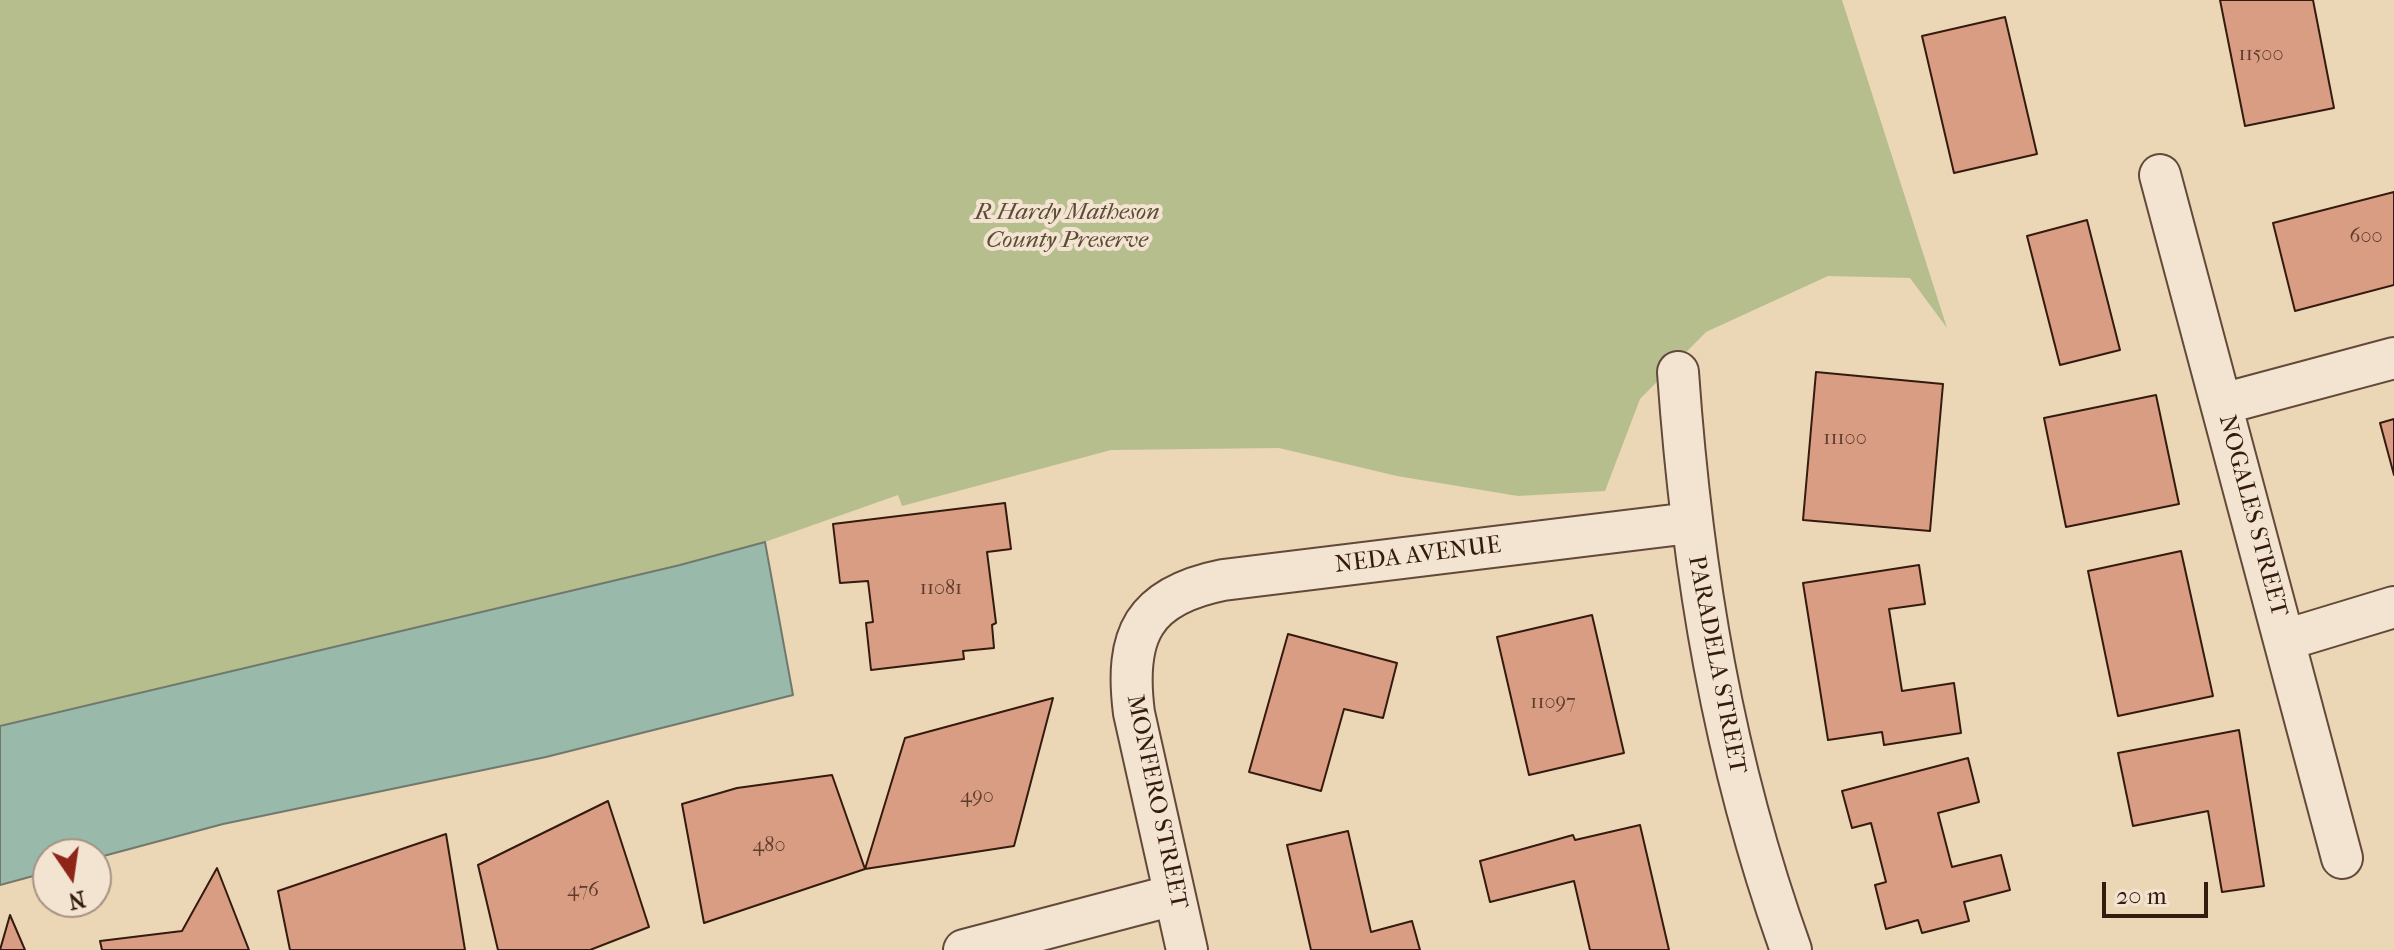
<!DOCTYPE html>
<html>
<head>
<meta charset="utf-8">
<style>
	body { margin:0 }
	#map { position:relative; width:2394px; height:950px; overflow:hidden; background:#ebd6b6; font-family:"IM FELL French Canon",serif }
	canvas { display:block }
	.north { position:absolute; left:32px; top:838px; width:80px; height:80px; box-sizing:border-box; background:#f2e4d0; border:2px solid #a69383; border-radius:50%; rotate:167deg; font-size:22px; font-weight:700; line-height:32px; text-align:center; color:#351a0f }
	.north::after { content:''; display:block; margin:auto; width:28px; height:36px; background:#8f2418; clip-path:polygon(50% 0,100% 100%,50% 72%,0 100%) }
	.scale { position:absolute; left:2102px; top:882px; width:106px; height:36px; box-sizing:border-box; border:4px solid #351a0f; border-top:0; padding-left:10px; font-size:24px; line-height:28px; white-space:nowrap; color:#351a0f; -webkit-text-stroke:6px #f2e4d0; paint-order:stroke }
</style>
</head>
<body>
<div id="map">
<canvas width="2394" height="950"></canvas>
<div class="north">N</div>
<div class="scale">20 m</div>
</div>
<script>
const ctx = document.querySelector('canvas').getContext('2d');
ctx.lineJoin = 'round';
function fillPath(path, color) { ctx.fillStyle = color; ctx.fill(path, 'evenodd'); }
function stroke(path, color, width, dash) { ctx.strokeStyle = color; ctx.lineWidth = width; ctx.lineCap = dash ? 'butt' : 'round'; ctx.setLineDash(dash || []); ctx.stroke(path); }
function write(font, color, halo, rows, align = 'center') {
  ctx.font = font + ' "IM FELL French Canon",serif'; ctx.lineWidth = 8; ctx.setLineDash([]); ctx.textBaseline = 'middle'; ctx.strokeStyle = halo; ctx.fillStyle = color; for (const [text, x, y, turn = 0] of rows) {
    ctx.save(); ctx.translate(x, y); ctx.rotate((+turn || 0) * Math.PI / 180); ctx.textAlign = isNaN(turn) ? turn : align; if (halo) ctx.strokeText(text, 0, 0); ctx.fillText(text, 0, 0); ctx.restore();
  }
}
fillPath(new Path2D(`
	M0,0H1842L1947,328L1910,278L1828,276L1706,332L1640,399L1605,491L1518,496L1397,476L1279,448L1111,450L902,506L898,495L765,542L680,565L0,726Z`), '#b6be8e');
const water = new Path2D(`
	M765,542L793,695L546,757L223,824L96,858V854H48V872L0,885V726L680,565Z`);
fillPath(water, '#99b9ab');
stroke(water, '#71796d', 2);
const building = new Path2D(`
	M2220,0H2313L2334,108L2245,126Z
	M2005,17L2037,154L1954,173L1922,36Z
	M2394,192V285L2295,311L2273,223Z
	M2087,220L2120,350L2060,365L2027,236Z
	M1816,372L1943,384L1930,531L1803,520Z
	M2156,395L2179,504L2066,527L2044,418Z
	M2394,419V475L2380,423Z
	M1005,503L1011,549L987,552L996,623L992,625L994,648L963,651L964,659L871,670L866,623L873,622L868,581L840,583L833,524Z
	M2181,551L2213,696L2118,716L2088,571Z
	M1919,565L1925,604L1889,609L1902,691L1954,683L1961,733L1884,745L1882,732L1828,740L1803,583Z
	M1592,615L1624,753L1529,775L1497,637Z
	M1288,634L1397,663L1383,718L1344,709L1321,791L1249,772Z
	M1053,698L1014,846L865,869L905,738Z
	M2239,730L2264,886L2222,892L2208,811L2133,826L2118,753Z
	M1968,758L1979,802L1938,813L1952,867L2001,855L2010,890L1964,902L1969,921L1922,933L1918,920L1886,929L1875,885L1886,882L1871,823L1852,828L1842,791Z
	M832,775L865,869L704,923L682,804L737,788Z
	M608,801L649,927L590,950H498L478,865Z
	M1640,825L1669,950H1590L1574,881L1490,902L1480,861L1573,835L1575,840Z
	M1348,831L1371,932L1412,921L1420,950H1311L1287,845Z
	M446,834L465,950H290L278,891Z
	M217,868L249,950H102L100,941L182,931Z
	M10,915L25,950H0Z`);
fillPath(building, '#d89d82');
stroke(building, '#351a0f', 2);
const minor = new Path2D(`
	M2160,175L2342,858
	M1678,372C1692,571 1723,761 1791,950
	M2222,404L2394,358
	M2285,640L2394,607
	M964,950L1174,895
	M1187,950L1134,713C1124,635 1143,596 1223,580L1690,523`);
stroke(minor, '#624939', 44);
stroke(minor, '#f2e4d0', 40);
write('20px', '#5e3b2c', null, [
	["11500",2261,55],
	["600",2366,237],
	["11100",1845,439],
	["11081",941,589],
	["11097",1553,703],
	["490",977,797],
	["480",769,846],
	["476",583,891]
]);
write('italic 24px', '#5c4b35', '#f2e4d0', [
	["R Hardy Matheson",1067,213],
	["County Preserve",1067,241]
]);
write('24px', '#351a0f', '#f2e4d0', [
	["NOGALES STREET",2252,516,75],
	["NEDA AVENUE",1418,556,-7],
	["PARADELA STREET",1716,665,79],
	["MONFERO STREET",1156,802,78]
]);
</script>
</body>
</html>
